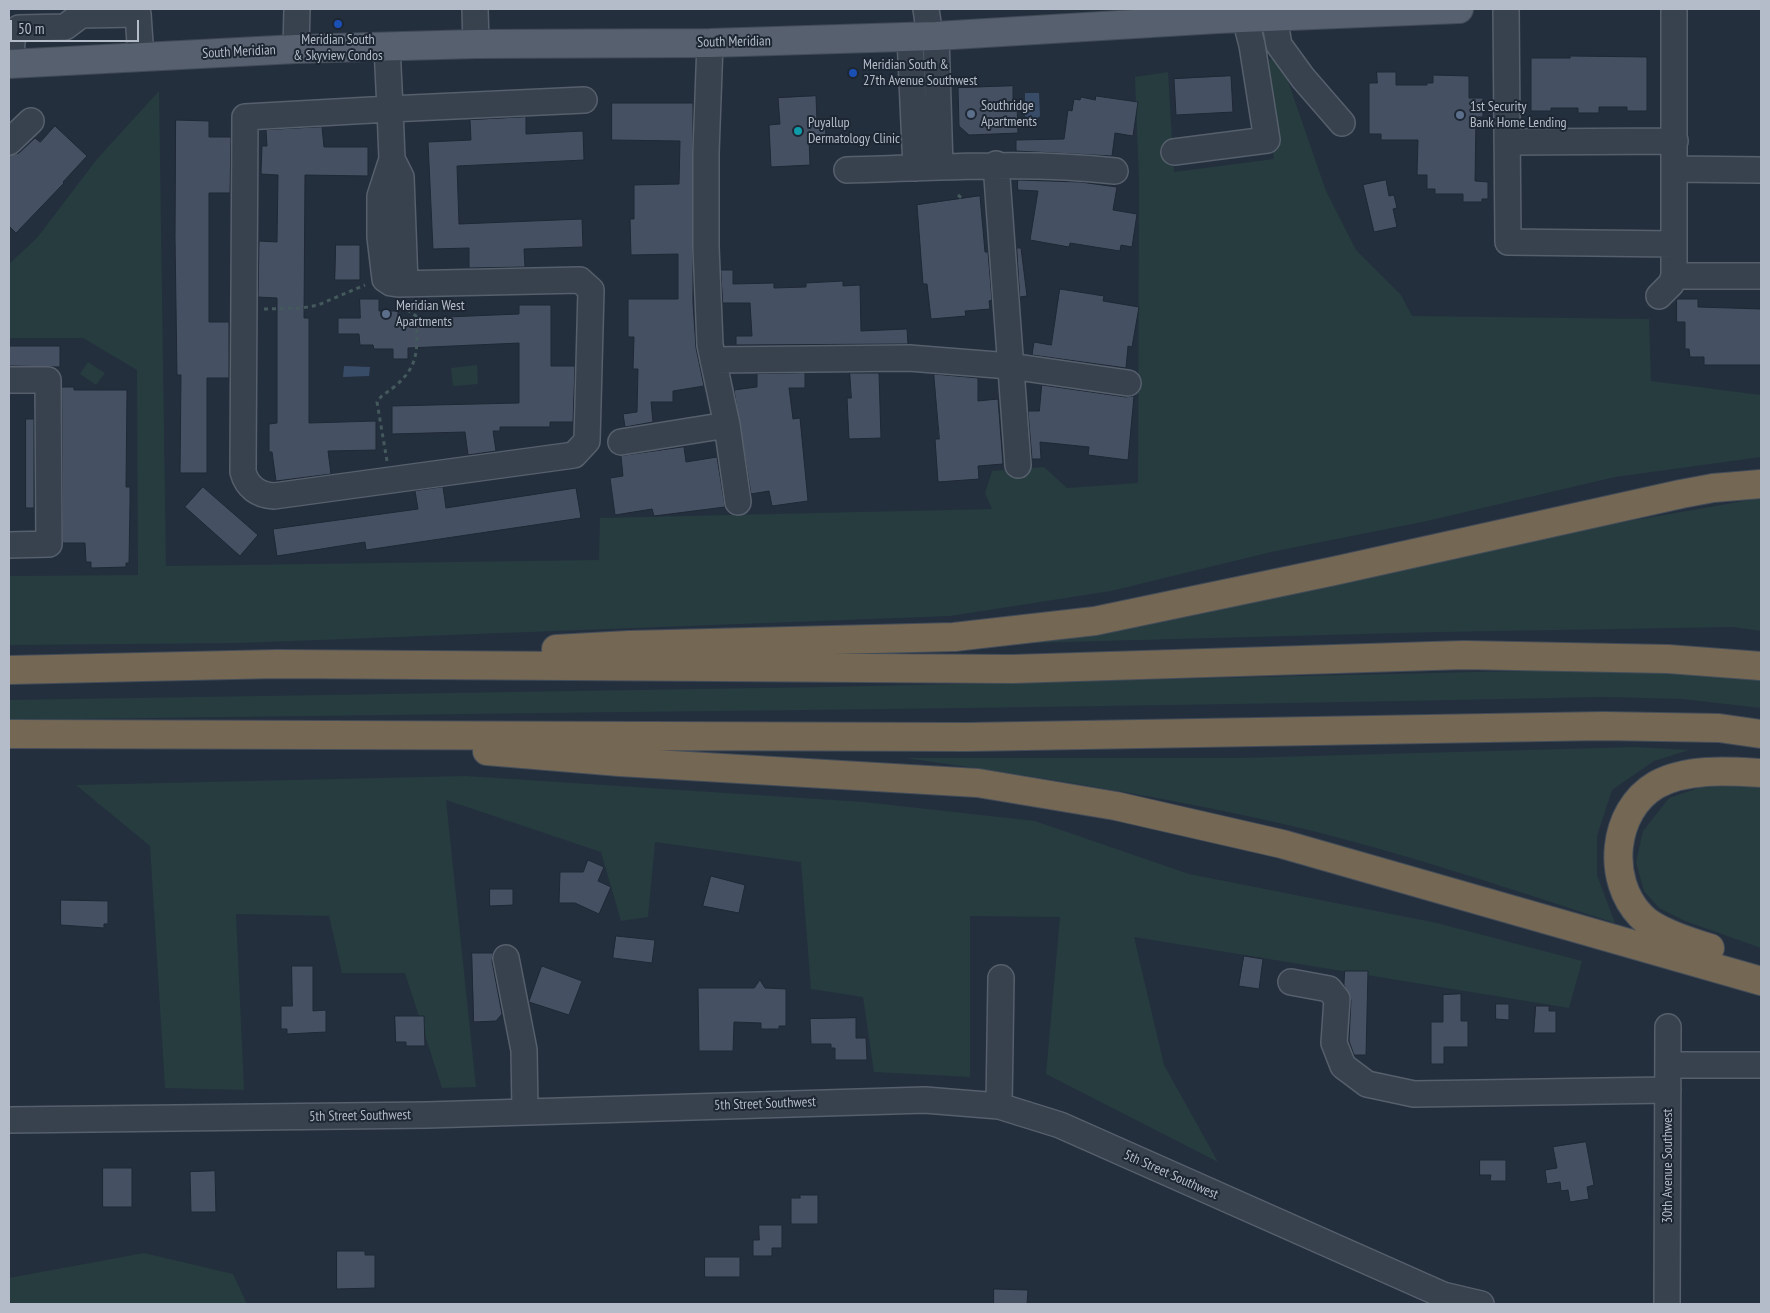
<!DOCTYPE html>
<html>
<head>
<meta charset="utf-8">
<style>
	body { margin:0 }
	#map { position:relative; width:1770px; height:1313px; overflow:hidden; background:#242f3e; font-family:"PT Sans Narrow",sans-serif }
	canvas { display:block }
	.frame { position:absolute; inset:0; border:10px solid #b4bcc9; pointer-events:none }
	.scale { position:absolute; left:10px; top:20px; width:129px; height:22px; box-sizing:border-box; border:2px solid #b4bcc9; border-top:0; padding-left:6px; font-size:15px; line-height:18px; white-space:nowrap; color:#b4bcc9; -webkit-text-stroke:4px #1d2633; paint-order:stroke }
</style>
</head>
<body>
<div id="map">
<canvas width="1770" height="1313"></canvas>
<div class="frame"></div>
<div class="scale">50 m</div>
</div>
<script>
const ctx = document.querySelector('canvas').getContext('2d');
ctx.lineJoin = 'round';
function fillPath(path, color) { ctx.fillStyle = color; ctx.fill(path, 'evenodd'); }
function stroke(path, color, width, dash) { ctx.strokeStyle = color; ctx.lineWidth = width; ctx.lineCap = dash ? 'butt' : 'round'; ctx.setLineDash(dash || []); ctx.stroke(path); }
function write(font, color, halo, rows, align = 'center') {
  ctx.font = font + ' "PT Sans Narrow",sans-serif'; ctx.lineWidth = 4; ctx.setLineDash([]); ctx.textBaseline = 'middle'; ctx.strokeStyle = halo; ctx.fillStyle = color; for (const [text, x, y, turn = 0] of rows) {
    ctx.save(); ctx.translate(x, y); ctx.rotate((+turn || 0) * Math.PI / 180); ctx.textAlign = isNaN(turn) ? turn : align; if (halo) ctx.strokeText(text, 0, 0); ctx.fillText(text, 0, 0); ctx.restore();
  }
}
fillPath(new Path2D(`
	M1280,58L1326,191L1356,250L1401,295L1412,316L1649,319L1651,381L1761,395V457L1615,477L1427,521L1271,552L1111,591L950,616L240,643L9,645V576L138,575L137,370L83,338H9V264L37,238L97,159L159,91L166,566L599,560L600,518L992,509L985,493L992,471L1044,467L1067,488L1138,483L1139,180L1135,77L1168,72L1174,172L1274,159L1259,70L1265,60Z
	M88,362L105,373L96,385L80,374Z
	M477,365L478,384L453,386L451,368Z
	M1761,498V631L1733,627L1439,632L989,644L1584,529Z
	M1520,671H1656L1761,678V708L1682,699L1603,697C1072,709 540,712 9,720V700L826,687Z
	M1636,747L1689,750L1654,761L1612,790L1597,836V875L1615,923C1501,886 1387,847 1270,821C1149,794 1028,775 905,758H1238Z
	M466,776L864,802L1035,821L1189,874L1437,923L1582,961L1569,1008L1134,937L1164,1065L1218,1162L1046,1074L1060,917L970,916V1077L874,1072L863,997L811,989L801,862L655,842L648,917L621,921L601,852L446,800L476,1087L442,1088L405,973H342L329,916L236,914L244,1090L165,1088L150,846L76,785Z
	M1761,786V948L1685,921L1659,908L1644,891L1636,862L1643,831L1669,798L1701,787Z
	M144,1253L233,1274L247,1304H9V1278Z`), '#263c3f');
fillPath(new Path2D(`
	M1025,93H1039L1040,116L1034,121L1025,116Z
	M344,366L370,367L369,376L343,377Z`), '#394c67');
const building = new Path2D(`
	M1570,56L1647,57V111H1627V107H1599V113H1578V108H1551V111H1531V58H1570Z
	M1377,72H1396V85H1427V83H1433V75L1469,76V98H1483V117H1476L1475,181L1488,182V199H1482V202H1463V194H1435V189H1427V175H1417L1418,140H1381V134H1369V83H1377Z
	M1231,76L1233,112L1176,115L1174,79Z
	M1013,86V106H1017L1018,133L969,135L959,126L958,88Z
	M816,96L817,121H825L826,137L809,138L810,165L771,167L769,125L780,124L778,98Z
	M1096,96L1138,102L1133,136L1115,133L1112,156L1016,151V140L1064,139L1068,110L1072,111L1074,99L1080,100L1081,97L1095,100Z
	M612,103H693V303L696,348L704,386L673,391V402H651L653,422L625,427L623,414L637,412L638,369H633L634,337H628V299H678V254L631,255L630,219H634V185L679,184L680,141L612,140Z
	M526,117V134L583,131L584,160L457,166L459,224L582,219L583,247L524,249L525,267L469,268V248L433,249L428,142L471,140L470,120Z
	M176,120L209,121V137H231L230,193H209V322H229V378H207V473H180L181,375H177L175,237Z
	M55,126L87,156L63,182L64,183L16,233L9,226V156L19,153L35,138L40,142Z
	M322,127L324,147H368V176L305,175L304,318H309V423L376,421V450L328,451L331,474L276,481L272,452H269V424L277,423V298L258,297L259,241L277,242L278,175L261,174L262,146H267L266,130Z
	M1018,180L1080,182L1117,187L1113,210L1137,214L1132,247L1121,245L1120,251L1070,243L1069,247L1030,240L1038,191L1018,190Z
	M1386,180L1389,196L1394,195L1397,208L1393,209L1397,227L1374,232L1363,185Z
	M980,196L985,252H988L992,300L989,301L990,309L965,311L966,316L931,319L927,284H923L917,205Z
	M336,245H360V280H335Z
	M1017,248H1021L1027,296L1020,297Z
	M721,270H733V284L774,283V288L806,287V283L843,281V286L860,285L861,331L907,329L908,344L736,345V336H752L750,303H723Z
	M1060,289L1104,296L1103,301L1139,307L1132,347L1128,346L1126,368L1032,355L1034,342L1051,345Z
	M360,299H379V311H398V319L519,314V305H551V366H575L573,422H550V427H500V431H493L496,451L468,455L465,432L392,434V406L519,403V343L408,348V359H393V349H374L373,345H360L359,334H338V318H360Z
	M1677,299H1698V307L1761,309V365H1704V357H1690L1689,349H1685V322H1677Z
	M9,346H60V367L9,366Z
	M805,373V388H789L793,419L800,418L808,501L772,506L769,491L751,494L734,390L757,387V374Z
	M850,373H879L881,438L849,439L847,398H851Z
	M934,374L978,378V401L998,399L1003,464L978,466L979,479L938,482L935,439H939Z
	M1042,385L1126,397L1134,396L1128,460L1088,455L1089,447L1040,442L1041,459H1032L1028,411H1039Z
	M62,387H74V390H127L126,487H130V503L129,563H126V567L91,568V562H86L85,543H63Z
	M26,419H34V508H26Z
	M684,447L686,462L717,457L725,507L654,516L652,509L615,515L610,478L623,476L621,456Z
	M203,487L258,535L240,556L185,507Z
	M443,487L446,508L576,488L581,518L366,550L365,542L277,556L273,529L418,509L415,491Z
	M588,860L604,867L598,881L611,887L599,914L575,903H559L560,872H583Z
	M711,876L745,885L739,913L703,906Z
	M490,889H513V905L490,906Z
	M61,900L108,901V924H104V928L61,925Z
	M616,936L655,940L652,963L613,958Z
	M472,953H493L492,961L502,1014L496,1021L474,1022Z
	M1244,956L1263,959L1259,989L1239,986Z
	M292,966H313V1011L326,1010V1032L287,1034V1029H281V1006H292Z
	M542,966L582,981L569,1015L529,1002Z
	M1345,971H1368L1366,1055H1354L1349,1041L1351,1000L1344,985Z
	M760,980L765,988L786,989V1026H779V1029H761V1023L734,1022L733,1051H699L698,988H754Z
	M1461,994V1021H1468V1047H1444V1064H1431V1022H1443V995Z
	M1496,1004H1509V1020L1496,1019Z
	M1536,1006H1549V1011H1556V1033H1534Z
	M395,1016H424L425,1046H406V1042H396Z
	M856,1018V1038H866L867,1060H835V1048H831V1044H811L810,1019Z
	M1586,1142L1594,1185L1587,1187L1589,1199L1570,1202L1568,1190L1561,1191L1560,1182L1547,1184L1545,1170L1557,1168L1553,1147Z
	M1480,1160H1506V1181H1490L1491,1175H1480Z
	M103,1168H132V1207H103Z
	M215,1171L216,1212H191L190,1172Z
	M800,1195H818V1224H791V1198H800Z
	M759,1225H782V1248H772V1256H753V1240H759Z
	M337,1251H365V1255H375V1288L337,1289Z
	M705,1257H740V1277H705Z
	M994,1289L1028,1290L1027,1304H994Z`);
fillPath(building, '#455162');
stroke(building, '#1f2835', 1);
const minor = new Path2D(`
	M475,9L476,44
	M926,9L930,36
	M1506,9L1508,242L1674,244
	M1274,17L1279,45L1303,78L1342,123
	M936,36L940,167
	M910,37L916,168
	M710,43L706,153V247L710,345L727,425L738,502
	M387,46L390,109L584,100
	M296,49L297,9
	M11,64L12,39L19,28L65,27L81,15L138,14L141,58
	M390,109L392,159L380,196V237L385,279L391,283L398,284L580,280L591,290L587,441L574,455L274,496C258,495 247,487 243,472L245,117Z
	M9,142L31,121
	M1507,142L1675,141
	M1174,152L1267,140L1252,45L1245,18
	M392,159L401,177L405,284
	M996,164L1018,465
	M1675,169L1761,170
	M847,170C937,168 1025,161 1115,171
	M1674,276H1761
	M1659,296L1671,284L1674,276V9
	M713,360L909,358L1010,366L1128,383
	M9,380H48L49,544L9,545
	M621,442L727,425
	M506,958L524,1050L525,1112
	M1291,982L1329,989L1337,999L1334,1043L1343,1066L1367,1084L1414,1094L1668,1090
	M1669,1065H1761
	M999,1106L1001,978
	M9,1120L427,1115L925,1100L999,1106L1060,1125L1443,1295L1481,1304
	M1667,1304L1668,1027`);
const major = new Path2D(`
	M9,64L296,49L476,44L710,43L936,36L1218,19L1459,9`);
const highway = new Path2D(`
	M556,649L629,645L954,637L1095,621L1334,571L1681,494L1713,488L1761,484
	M9,670L277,664L1013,669L1464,655L1668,659L1761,666
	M9,734L967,737L1603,726L1719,728L1761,734
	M487,751L620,762L978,783L1116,806L1282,844L1761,981
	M1710,948C1690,942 1654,930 1641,916C1606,880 1612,811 1656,785C1686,768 1728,771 1761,773`);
stroke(minor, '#565f6c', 28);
stroke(major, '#414a57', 30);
stroke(highway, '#434c59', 30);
stroke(new Path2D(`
	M958,195L964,200
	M264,309L302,308L318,305L365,285
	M387,461L377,402C382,394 387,393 394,387C421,365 417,347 416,316L402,306`), '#44595c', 3, [4, 4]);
stroke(minor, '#38414e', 25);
stroke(major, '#56606e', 28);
stroke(highway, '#746855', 28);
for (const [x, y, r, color] of [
	[338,24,5,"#1a4fb4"],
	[853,73,5,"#1a4fb4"],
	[971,114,5,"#5c6f8a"],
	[1460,115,5,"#5c6f8a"],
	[798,131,5,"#0f9aa8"],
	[386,314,5,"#5c6f8a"]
]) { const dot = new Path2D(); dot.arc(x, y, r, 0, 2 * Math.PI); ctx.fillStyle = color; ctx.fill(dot); stroke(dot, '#1d2633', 2); }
write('14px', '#b4bcc9', '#1d2633', [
	["Meridian South",338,40,"center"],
	["& Skyview Condos",338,56,"center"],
	["Meridian South &",863,65],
	["27th Avenue Southwest",863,81],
	["Southridge",981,106],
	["Apartments",981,122],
	["1st Security",1470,107],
	["Bank Home Lending",1470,123],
	["Puyallup",808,123],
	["Dermatology Clinic",808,139],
	["Meridian West",396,306],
	["Apartments",396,322]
], 'left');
write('14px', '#b4bcc9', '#1d2633', [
	["South Meridian",734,42,-1],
	["South Meridian",239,52,-3],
	["5th Street Southwest",765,1104,-2],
	["5th Street Southwest",360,1116,-1],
	["30th Avenue Southwest",1668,1166,-90],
	["5th Street Southwest",1171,1175,24]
]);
</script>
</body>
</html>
